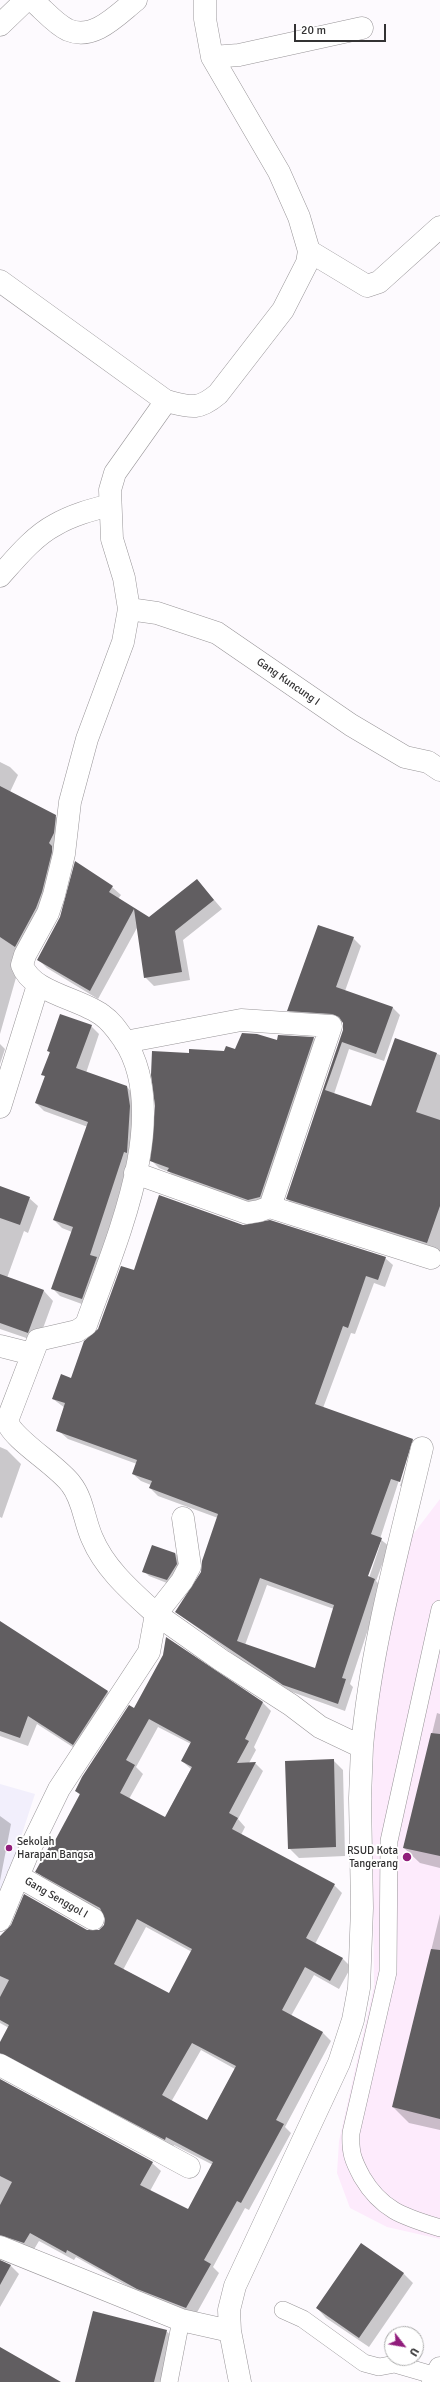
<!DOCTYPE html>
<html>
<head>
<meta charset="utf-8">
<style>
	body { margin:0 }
	#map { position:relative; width:440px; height:2382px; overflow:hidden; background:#fdfafe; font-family:Signika,sans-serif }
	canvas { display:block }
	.north { position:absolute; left:384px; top:2326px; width:40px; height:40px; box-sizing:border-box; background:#fff; border:1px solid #adadad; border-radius:50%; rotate:121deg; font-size:11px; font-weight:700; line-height:16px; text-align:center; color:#333233 }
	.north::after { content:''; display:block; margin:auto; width:14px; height:18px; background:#911d7c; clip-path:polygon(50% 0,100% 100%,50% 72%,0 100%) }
	.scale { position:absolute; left:294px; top:24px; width:92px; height:18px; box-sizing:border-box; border:2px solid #333233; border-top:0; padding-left:5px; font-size:12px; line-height:14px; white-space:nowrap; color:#333233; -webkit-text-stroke:3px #fff; paint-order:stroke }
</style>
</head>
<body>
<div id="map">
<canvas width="440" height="2382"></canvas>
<div class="north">U</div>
<div class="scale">20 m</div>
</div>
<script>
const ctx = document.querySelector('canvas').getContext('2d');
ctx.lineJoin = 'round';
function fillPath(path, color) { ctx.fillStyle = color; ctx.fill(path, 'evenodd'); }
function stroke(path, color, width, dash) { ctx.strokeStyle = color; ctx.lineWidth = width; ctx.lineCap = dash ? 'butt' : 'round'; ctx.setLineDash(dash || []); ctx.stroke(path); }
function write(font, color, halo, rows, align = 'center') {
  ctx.font = font + ' Signika,sans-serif'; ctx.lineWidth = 4; ctx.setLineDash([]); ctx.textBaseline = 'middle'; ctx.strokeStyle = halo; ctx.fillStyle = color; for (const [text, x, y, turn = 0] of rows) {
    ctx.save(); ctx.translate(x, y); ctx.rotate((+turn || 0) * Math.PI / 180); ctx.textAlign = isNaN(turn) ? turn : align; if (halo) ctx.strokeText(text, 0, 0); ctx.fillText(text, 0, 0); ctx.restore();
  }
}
fillPath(new Path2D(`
	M0,1784L35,1794L0,1901Z`), '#f2effc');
fillPath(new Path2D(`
	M440,1499V2239L387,2227L350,2208L337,2173L339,2141L374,1986L372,1795L376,1666L408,1541Z`), '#fdebfc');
fillPath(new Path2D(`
	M0,762L10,767L18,775L10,792L55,816L64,824L62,842L21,960L0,1034Z
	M197,880L222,909L183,940L190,980L154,986L145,977L138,926L98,999L47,968L38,959L112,887L121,895L118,899L149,918Z
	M353,938L361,946L345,991L393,1008L400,1015L384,1061L349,1049L334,1094L372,1108L395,1039L440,1055V1252L295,1206L287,1199L344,1030V1022L296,1018L288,1010Z
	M91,1026L99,1034L86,1073L127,1087L135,1096L138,1115L105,1266L90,1307L60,1296L52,1288L72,1232L62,1228L54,1220L88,1127L44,1111L36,1103L45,1077L43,1074L50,1053L48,1051Z
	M314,1038L321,1046L267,1204L256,1207L176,1178L169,1172L159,1168L152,1161L190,1054L236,1051L277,1042Z
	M0,1044L5,1049L0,1064Z
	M0,1187L29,1198L38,1206L28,1233L24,1231L7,1278L44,1291L53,1301L38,1342L0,1329Z
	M243,1226L385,1258L393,1265L385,1287L374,1283L355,1334L351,1333L323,1408L413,1440L420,1448L407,1489L400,1486L413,1443H411L380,1539L389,1546L376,1581L382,1587L350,1684L353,1687L345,1711L292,1692L237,1657L176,1612L202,1572L218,1518L158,1496L150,1488L151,1485L141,1481L133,1474L137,1464L68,1439L60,1432L65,1408L53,1399L72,1379L134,1272ZM379,1542H381L368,1581H366ZM267,1585L334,1609L316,1669L245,1645Z
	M0,1447L7,1450L21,1464L2,1518L0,1517Z
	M175,1553L180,1559L182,1569L172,1585L149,1576L144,1571Z
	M3,1625L108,1692L116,1700L82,1753L37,1724L28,1746L0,1736V1634Z
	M167,1638L263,1703L271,1711L254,1747L256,1750L249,1763H255L263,1771L238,1819L245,1827L241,1835L334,1885L342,1893L315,1944L343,1959L351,1967L339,1989L314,1975L291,2016L323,2033L331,2041L285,2127L291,2133L249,2210L245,2208L213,2267L219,2273L195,2316L147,2297L76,2257L74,2260L39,2241L33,2251L0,2246V2080L152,2163L161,2171L150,2191L189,2211L213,2165L174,2145L173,2147L0,2060V2044L9,2028L0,2023V1938L3,1933L12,1925L87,1931H99L105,1925L107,1918L104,1913L45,1880L37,1871L52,1850L81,1796L76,1791L135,1709L163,1656ZM158,1727L191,1744L182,1761L191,1769L165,1818L129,1799L143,1774L136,1767ZM146,1927L192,1952L169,1994L123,1970ZM201,2050L235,2069L207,2121L171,2102Z
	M437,1713L440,1714V1868L420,1863L404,1848Z
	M333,1760L343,1770L345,1856L299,1858L289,1848Z
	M0,1816L11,1824L0,1881Z
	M440,1914V2130L409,2123L393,2107Z
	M361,2244L404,2274L413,2283L369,2347L326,2318L317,2308Z
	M0,2261L11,2266L19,2274L0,2307Z
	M166,2331L175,2339L164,2382H76Z`), '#0003');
fillPath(new Path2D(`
	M0,786L56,815L54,833L49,843L52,846V852L42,892L36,908L15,947L0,937Z
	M75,861L113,886L109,892L149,917L197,879L214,900L175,931L182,972L144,978L134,909L90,991L37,960L60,917Z
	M318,925L354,937L336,987L393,1007L376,1054L342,1042L325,1090L371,1106L395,1038L437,1053L416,1112L440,1120V1206L427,1243L286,1199L343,1030V1023L339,1017L332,1014L287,1011Z
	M60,1014L92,1025L76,1068L127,1086L130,1106L127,1153L124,1152L90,1255L97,1257L82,1299L51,1289L73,1227L53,1220L88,1122L35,1103L45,1076L41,1075L50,1052L47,1051Z
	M242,1033L257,1034L277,1040L278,1035L314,1037L260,1197L248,1200L167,1171L169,1168L150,1161L155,1106L151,1075L152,1051L189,1053V1049L224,1051L226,1046L235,1049Z
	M0,1186L30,1197L20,1225L0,1218Z
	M159,1195L243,1225L270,1220L386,1257L378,1280L366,1276L348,1328L343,1326L315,1404L413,1439L400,1482L391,1479L371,1534L382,1538L368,1576L375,1579L342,1678L346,1679L338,1704L283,1685L175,1612L201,1572L202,1561L218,1514L149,1488L152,1481L132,1474L137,1460L56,1431L65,1403L52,1399L61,1374L71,1378L84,1341L98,1329L121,1266L134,1270ZM260,1578L334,1605L315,1668L237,1641Z
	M0,1274L44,1290L28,1333L0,1323Z
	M152,1545L175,1553L177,1564L167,1580L142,1572Z
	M0,1621L108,1691L73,1745L28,1716L20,1738L0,1731Z
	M166,1637L263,1702L245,1739L249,1741L237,1763L256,1762L229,1813L238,1818L232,1829L335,1884L306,1938L343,1958L330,1981L305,1967L282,2010L323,2032L276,2120L284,2124L241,2203L237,2201L204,2260L211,2264L186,2308L137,2289L67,2250L66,2253L30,2233L24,2243L0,2235V2205L12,2182L0,2176V2079L153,2162L140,2185L188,2209L213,2162L166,2137L165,2140L0,2053V2042L9,2025L0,2020V1997L9,1980L0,1976V1936L11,1925L24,1894L87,1930H99L104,1925L105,1919L100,1908L35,1872L49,1847L51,1848L80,1794L75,1791L82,1777L129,1705L134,1708L163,1655ZM149,1719L191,1742L181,1761L192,1767L165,1817L120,1793L135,1765L126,1760ZM137,1919L192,1949L169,1993L114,1964ZM192,2043L236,2066L207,2120L162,2095Z
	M431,1733L440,1734V1856L403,1848Z
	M334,1759L336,1847L288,1849L285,1761Z
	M431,1949L440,1950V2119L392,2107Z
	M361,2243L404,2273L359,2338L316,2308Z
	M0,2260L11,2265L0,2285Z
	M93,2311L167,2330L154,2382H75Z
	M0,2347L61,2382H0Z`), '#615e61');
const lane = new Path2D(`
	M440,1609L389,1841L388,1972L351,2133C350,2153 353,2160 362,2177C382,2211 405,2217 440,2228
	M283,2310L303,2319L364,2363L379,2367L395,2364L436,2376
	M169,2382L181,2320`);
const street = new Path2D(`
	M32,0C43,9 55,24 68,30C94,41 117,15 136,0
	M0,25L26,0
	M212,57L239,55L362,28
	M309,251L367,286L379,282L440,227
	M0,281L166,401C190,407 198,411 218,394L283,310L307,263L309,251L299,217L279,172L212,57L205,19V0
	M0,576C16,558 34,536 55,525C72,515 91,510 110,505
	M129,609L157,613L217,633L351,725L405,757L428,762L440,770
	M125,1042L241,1020L331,1026L270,1207
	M0,1107L38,985
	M135,1173L247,1213L259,1211L270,1207L431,1258
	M0,1346L32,1354
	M183,1518L190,1566L182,1581L156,1614L221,1660L291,1705L320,1727L362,1747C371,1645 399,1547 422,1448
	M18,1876L93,1919
	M0,1920L27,1855L59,1789L149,1652L156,1614C131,1591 105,1569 92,1538C84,1520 83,1499 71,1484C57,1465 12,1439 7,1421L38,1340L77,1331L86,1325C113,1248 174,1116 124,1040C117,1030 112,1022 102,1015C79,998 32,993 22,965L25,955L48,913L54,895L64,854L70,802L87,739L123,642L129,609L124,578L112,539L110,490L115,473L166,401
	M0,2065L189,2167
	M0,2247L181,2320L230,2331
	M240,2382L230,2331L229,2310L235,2286L339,2063L353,2020L359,1988L362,1908L360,1798L362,1747`);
const secondary = new Path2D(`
	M433,2382L440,2368`);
stroke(lane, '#989598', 18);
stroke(street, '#989598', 23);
stroke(secondary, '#989598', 23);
stroke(lane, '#fff', 17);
stroke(street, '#fff', 22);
stroke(secondary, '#fff', 22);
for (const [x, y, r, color] of [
	[9,1848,4,"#911d7c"],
	[407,1857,5,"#911d7c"]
]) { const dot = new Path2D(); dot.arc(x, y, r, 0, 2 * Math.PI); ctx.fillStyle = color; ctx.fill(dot); stroke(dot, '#fff', 1.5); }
write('11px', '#333233', '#fff', [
	["Gang Kuncung I",288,682,35],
	["Gang Senggol I",56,1898,30]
]);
write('11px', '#333233', '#fff', [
	["Sekolah",17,1842],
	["Harapan Bangsa",17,1855],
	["RSUD Kota",398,1851,"right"],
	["Tangerang",398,1864,"right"]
], 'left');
</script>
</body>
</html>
